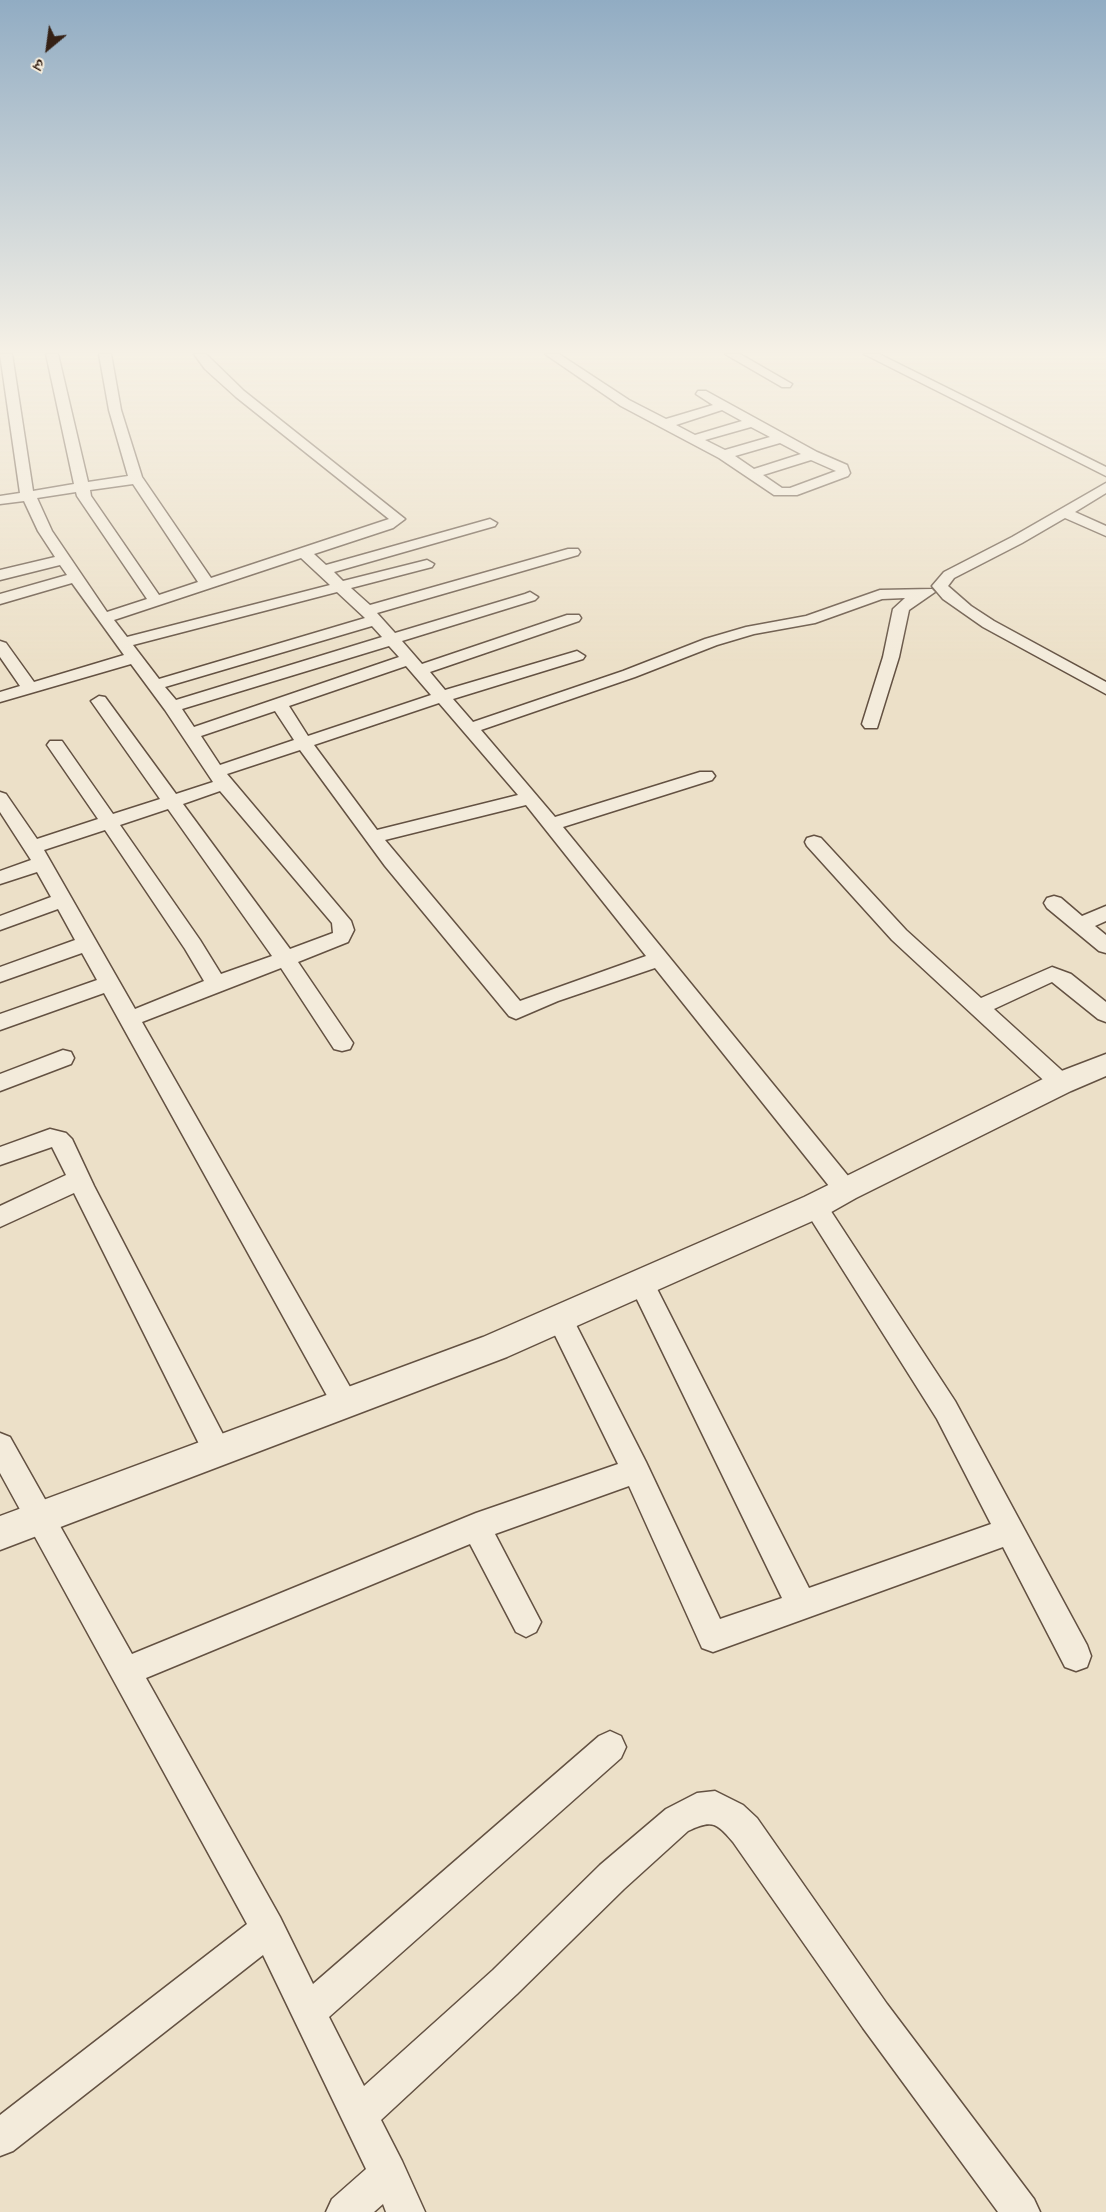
<!DOCTYPE html>
<html>
<head>
<meta charset="utf-8">
<style>
	body { margin:0 }
	#map { position:relative; width:1106px; height:2212px; overflow:hidden; background:#ece0c8; font-family:"IM FELL English","Noto Serif Devanagari",serif }
	canvas { display:block }
	.north { position:absolute; left:18px; top:18px; width:60px; height:60px; -webkit-text-stroke:4px #f3ebdb; paint-order:stroke; rotate:209deg; font-size:16px; font-weight:700; line-height:24px; text-align:center; color:#352115 }
	.north::after { content:''; display:block; margin:auto; width:21px; height:27px; background:#352115; clip-path:polygon(50% 0,100% 100%,50% 72%,0 100%) }
</style>
</head>
<body>
<div id="map">
<canvas width="1106" height="2212"></canvas>
<div class="north">उ</div>
</div>
<script>
const ctx = document.querySelector('canvas').getContext('2d');
ctx.lineJoin = 'round';
function stroke(path, color, width, dash) { ctx.strokeStyle = color; ctx.lineWidth = width; ctx.lineCap = dash ? 'butt' : 'round'; ctx.setLineDash(dash || []); ctx.stroke(path); }
function fillPath(path, color) { ctx.fillStyle = color; ctx.fill(path, 'evenodd'); }
const minor = new Path2D(`
	M0,354H12L33,491L74,484L46,354H58L88,482L128,476L109,410L99,354H111L121,410L142,477L211,578L389,519L236,397L205,369L194,354H206L244,391L405,519L393,528L314,554L326,565L490,519L497,523L495,526L334,572L343,581L427,560L434,564L432,567L351,588L370,605L568,549H578L580,552L578,555L377,613L395,633L525,594L530,592L538,597L535,600L402,641L422,664L567,615H579L581,618L579,621L430,672L445,690L577,651L585,656L583,659L453,699L473,722L623,671L705,639L746,627L806,616L880,590L932,589L935,592L909,610L899,657L877,728H865L862,724L883,657L893,609L905,598L882,599L815,623L754,634L717,645L635,677L481,730L555,817L700,772H712L715,776L712,780L563,827L853,1182L857,1189L853,1196L845,1199L837,1196L655,968L558,1001L516,1019L509,1016L385,866L300,750L227,774L351,921L354,930L348,942L298,962L353,1043L350,1049L342,1051L334,1049L281,968L142,1022L354,1394L358,1403L354,1412L345,1415L336,1412L104,993L0,1030V1014L97,980L82,953L0,982V967L75,940L58,909L0,930V916L51,897L37,872L0,884V871L31,860L0,812V792L6,794L37,839L98,819L47,745L50,741H62L113,814L160,799L91,701L99,696L105,697L176,794L213,782L165,710L131,664L0,702V692L20,686L0,657V641L6,643L34,682L124,655L72,583L0,604V594L67,575L60,565L0,580V570L55,557L38,531L24,501L0,504V496L20,493ZM133,484L198,582L159,595L91,496L90,490ZM76,492L77,496L147,599L107,612L52,531L37,498ZM301,558L330,585L127,637L114,620ZM337,592L365,618L159,679L133,645ZM372,626L382,637L176,700L165,687ZM389,646L399,657L194,727L182,709ZM406,666L431,695L308,736L289,706ZM439,703L518,795L377,830L314,745ZM275,711L294,740L220,765L201,736ZM220,791L332,923L333,933L290,949L183,804ZM526,805L646,956L520,1001L385,840ZM168,809L272,956L221,974L200,940L120,825ZM105,830L185,949L204,981L135,1009L44,850Z
	M545,354H559L629,400L666,419L713,405L696,394L698,391H706L817,452L847,465L850,473L848,476L797,495H774L719,458L621,406ZM722,410L742,421L695,435L676,425ZM751,427L770,437L725,450L705,440ZM780,443L801,454L754,469L735,456ZM811,460L836,471L790,488H782L763,475Z
	M725,354H740L792,384L790,387H782Z
	M864,354H879L1106,467V476Z
	M1106,483V493L1075,512L1106,526V536L1065,518L1022,543L954,578L948,586L971,606L994,621L1106,682V694L983,627L943,599L932,586L944,572L1012,537Z
	M814,836L821,838L906,930L981,998L1052,967L1071,974L1106,1002V1022L1098,1019L1052,982L994,1009L1069,1077L1072,1083L1069,1089L1061,1091L1053,1089L892,940L807,846L805,842L807,838Z
	M1054,896L1061,898L1082,916L1106,906V921L1095,926L1106,935V953L1099,951L1047,908L1044,903L1047,898Z
	M63,1050L71,1052L74,1058L71,1064L0,1091V1074Z
	M50,1129L66,1133L72,1139L94,1186L227,1442L231,1451L227,1460L217,1464L207,1460L74,1193L0,1227V1206L66,1175L52,1147L0,1165V1147Z
	M815,1196L823,1199L955,1401L1087,1645L1091,1656L1087,1667L1076,1671L1065,1667L1003,1547L713,1652L702,1648L629,1486L495,1534L541,1622L536,1632L526,1637L516,1632L470,1544L146,1678L280,1917L313,1984L599,1736L610,1731L621,1736L626,1747L621,1758L329,2017L364,2086L493,1970L600,1865L666,1809L697,1793L715,1791L743,1805L757,1818L887,2004L1034,2199L1040,2212H998L863,2028L733,1842C717,1823 712,1819 688,1831L624,1889L517,1994L381,2120L402,2161L425,2212H386L383,2204L374,2212H326L332,2199L366,2169L263,1955L13,2151L0,2156V2115L247,1924L0,1473V1433L10,1437L132,1654L476,1513L618,1464L547,1319L551,1311L560,1308L569,1311L646,1462L720,1619L782,1598L629,1283L632,1275L641,1272L650,1275L809,1588L991,1524L937,1419L807,1213L803,1206L807,1199Z`);
const tertiary = new Path2D(`
	M1106,1054V1076L1071,1091L856,1198L826,1215L507,1357L0,1550V1516L483,1337L804,1197L1051,1075Z`);
stroke(minor, '#635142', 3);
stroke(tertiary, '#635142', 3);
fillPath(minor, '#f3ebdb');
fillPath(tertiary, '#f3ebdb');
const sky = ctx.createLinearGradient(0, 0, 0, 664);
sky.addColorStop(0, '#91acc3');
sky.addColorStop(0.53, '#f6f1e6');
sky.addColorStop(1, '#f6f1e600');
ctx.fillStyle = sky;
ctx.fillRect(0, 0, 1106, 664);
</script>
</body>
</html>
